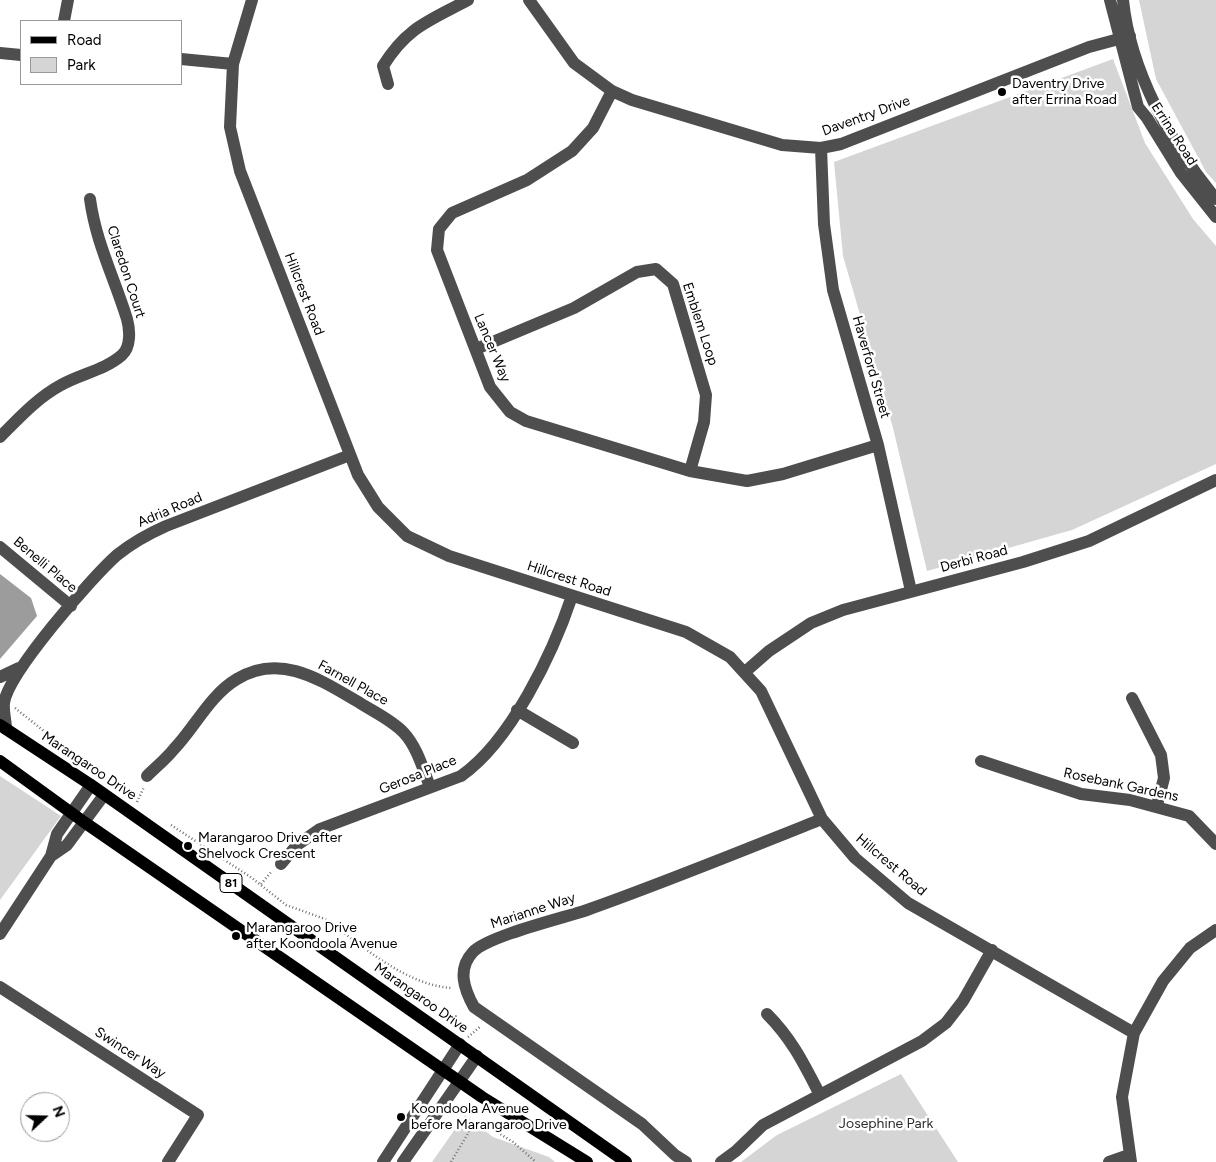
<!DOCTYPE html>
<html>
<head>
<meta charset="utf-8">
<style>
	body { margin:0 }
	#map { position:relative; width:1216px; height:1162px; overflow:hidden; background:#fff; font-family:Figtree,sans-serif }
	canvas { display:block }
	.legend { position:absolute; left:20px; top:20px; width:162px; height:65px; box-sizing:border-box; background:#fff; border:1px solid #999; margin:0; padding:6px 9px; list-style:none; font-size:15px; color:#000 }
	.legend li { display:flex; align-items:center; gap:10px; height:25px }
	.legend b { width:25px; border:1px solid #999 }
	.north { position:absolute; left:20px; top:1092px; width:50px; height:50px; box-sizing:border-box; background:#fff; border:1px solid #999; border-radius:50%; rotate:69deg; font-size:14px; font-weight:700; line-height:20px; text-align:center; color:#000 }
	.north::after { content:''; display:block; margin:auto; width:18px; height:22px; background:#000; clip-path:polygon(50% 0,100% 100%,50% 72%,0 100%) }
</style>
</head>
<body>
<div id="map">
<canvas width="1216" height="1162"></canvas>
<ul class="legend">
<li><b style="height:6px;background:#000"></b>Road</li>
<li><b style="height:14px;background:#d5d5d5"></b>Park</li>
</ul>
<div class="north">N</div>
</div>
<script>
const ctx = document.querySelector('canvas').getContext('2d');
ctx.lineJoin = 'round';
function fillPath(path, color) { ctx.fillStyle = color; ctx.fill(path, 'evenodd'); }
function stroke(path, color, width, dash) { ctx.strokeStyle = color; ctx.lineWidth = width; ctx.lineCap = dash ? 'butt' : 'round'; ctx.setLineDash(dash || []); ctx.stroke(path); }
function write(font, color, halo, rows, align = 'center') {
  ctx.font = font + ' Figtree,sans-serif'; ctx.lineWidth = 5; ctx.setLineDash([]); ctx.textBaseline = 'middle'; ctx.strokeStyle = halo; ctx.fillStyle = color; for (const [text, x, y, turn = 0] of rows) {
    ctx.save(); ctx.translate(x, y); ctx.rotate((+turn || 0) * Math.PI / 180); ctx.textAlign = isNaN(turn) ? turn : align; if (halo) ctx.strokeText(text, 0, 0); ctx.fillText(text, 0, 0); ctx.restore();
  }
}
fillPath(new Path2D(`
	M1139,0H1216V183L1206,172L1156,79Z
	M1113,59L1145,143L1193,219L1216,246V464L1072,530L927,571L893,428L843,256L834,162Z
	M0,776L61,816L0,900Z
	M901,1074L958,1162H741L777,1135Z
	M465,1115L493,1137L549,1157L555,1162H432Z`), '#d5d5d5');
fillPath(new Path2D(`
	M0,574L31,598L37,616L0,659Z`), '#9c9c9c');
stroke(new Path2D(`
	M15,708L89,767
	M137,802L144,787
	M171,825L252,878L286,905L325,919C363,946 405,985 452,988
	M261,884L272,871
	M468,1037L481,1026
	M455,1107L483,1113
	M451,1162L470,1130L489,1127L513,1142L536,1162`), '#707070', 2.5, [1, 2.5]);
stroke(new Path2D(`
	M252,0L233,64L230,127L240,171L358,475L378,507L407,536L449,556L686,632L730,657L761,691L822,819L855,858L908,903L1134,1033
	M529,0L574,63L612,91L632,100L782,145L821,148L841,144L1089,47L1130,36
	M1110,0L1138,107L1147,118L1181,173L1216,217
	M1123,0C1130,70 1171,145 1216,199
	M64,21L68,0
	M0,53L21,55
	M181,59L233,64
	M388,84L383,66C407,27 429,21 468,0
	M612,91L593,128L572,151L527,180L452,213L439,229L437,250L490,387L510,412L526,421L690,471L747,481L783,474L878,445
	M821,148L824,224L833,290L878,445L911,591
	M476,349L574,308L637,272L656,269L673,284L706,395L704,422L690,471
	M0,437C19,418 37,398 61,385C80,374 105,370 122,355C131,347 130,330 127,319C114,277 96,243 90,199
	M0,547L71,606
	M745,672L769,651L811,623L843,610L1023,562L1089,541L1216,480
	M0,677L19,668
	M1132,698L1161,755L1164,778L1157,805
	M517,710L573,743
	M6,729C6,721 3,711 4,703C8,673 92,577 117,555C132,543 148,534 166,526L350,455
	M981,761L1081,794L1130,800L1189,816L1216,844
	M147,776C156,767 166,759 174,749C195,727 210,695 237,679C281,652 322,681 360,703C374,712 392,720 404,733C417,747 423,769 430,787
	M51,856L67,845L104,795
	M281,864L297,845L320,829L461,776C511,741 553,653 572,596
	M0,934L51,856L57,834L91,785
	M0,987L198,1115L168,1162
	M767,1014C792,1039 804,1064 820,1095
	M383,1162L460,1044
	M403,1162L477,1056
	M686,1162L675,1155L642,1124L474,1007C464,989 457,969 473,952C488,936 563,918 587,910C666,882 744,850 822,819
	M721,1162L736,1151L763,1125L922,1041L946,1023L963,1001L992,950
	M1109,1162L1129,1155
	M1131,1162L1122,1097L1134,1033L1163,981L1190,948L1216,930`), '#4e4e4e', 12);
stroke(new Path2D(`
	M0,725L91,785L626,1162
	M0,761L84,822L482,1097L587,1162`), '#000', 12);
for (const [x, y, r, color] of [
	[1002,92,5,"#000"],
	[188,846,5,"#000"],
	[236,936,5,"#000"],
	[401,1117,5,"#000"]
]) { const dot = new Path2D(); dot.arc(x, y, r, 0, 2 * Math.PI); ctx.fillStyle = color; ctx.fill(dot); stroke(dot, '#fff', 2); }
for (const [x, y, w] of [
	[231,883,22]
]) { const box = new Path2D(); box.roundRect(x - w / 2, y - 9.5, w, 19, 4); ctx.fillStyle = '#fff'; ctx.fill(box); stroke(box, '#000', 1); }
write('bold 12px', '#000', null, [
	["81",231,883]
]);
write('14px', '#000', '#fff', [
	["Daventry Drive",1012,84],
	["after Errina Road",1012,100],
	["Marangaroo Drive after",198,838],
	["Shelvock Crescent",198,854],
	["Marangaroo Drive",246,928],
	["after Koondoola Avenue",246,944],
	["Koondoola Avenue",411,1109],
	["before Marangaroo Drive",411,1125]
], 'left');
write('14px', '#000', '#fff', [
	["Daventry Drive",866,116,-20],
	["Errina Road",1174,134,57],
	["Claredon Court",126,272,72],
	["Hillcrest Road",304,294,69],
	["Emblem Loop",700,324,72],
	["Lancer Way",492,348,67],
	["Haverford Street",871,367,74],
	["Adria Road",170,510,-23],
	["Derbi Road",974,559,-15],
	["Benelli Place",45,565,40],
	["Hillcrest Road",569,579,18],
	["Farnell Place",353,683,29],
	["Marangaroo Drive",89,766,34],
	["Gerosa Place",418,775,-22],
	["Rosebank Gardens",1121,785,12],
	["Hillcrest Road",891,865,40],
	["Marianne Way",533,911,-18],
	["Marangaroo Drive",421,998,35],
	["Swincer Way",130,1053,33]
]);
write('14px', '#2c2c2c', '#fff', [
	["Josephine Park",886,1124]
]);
</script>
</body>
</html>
